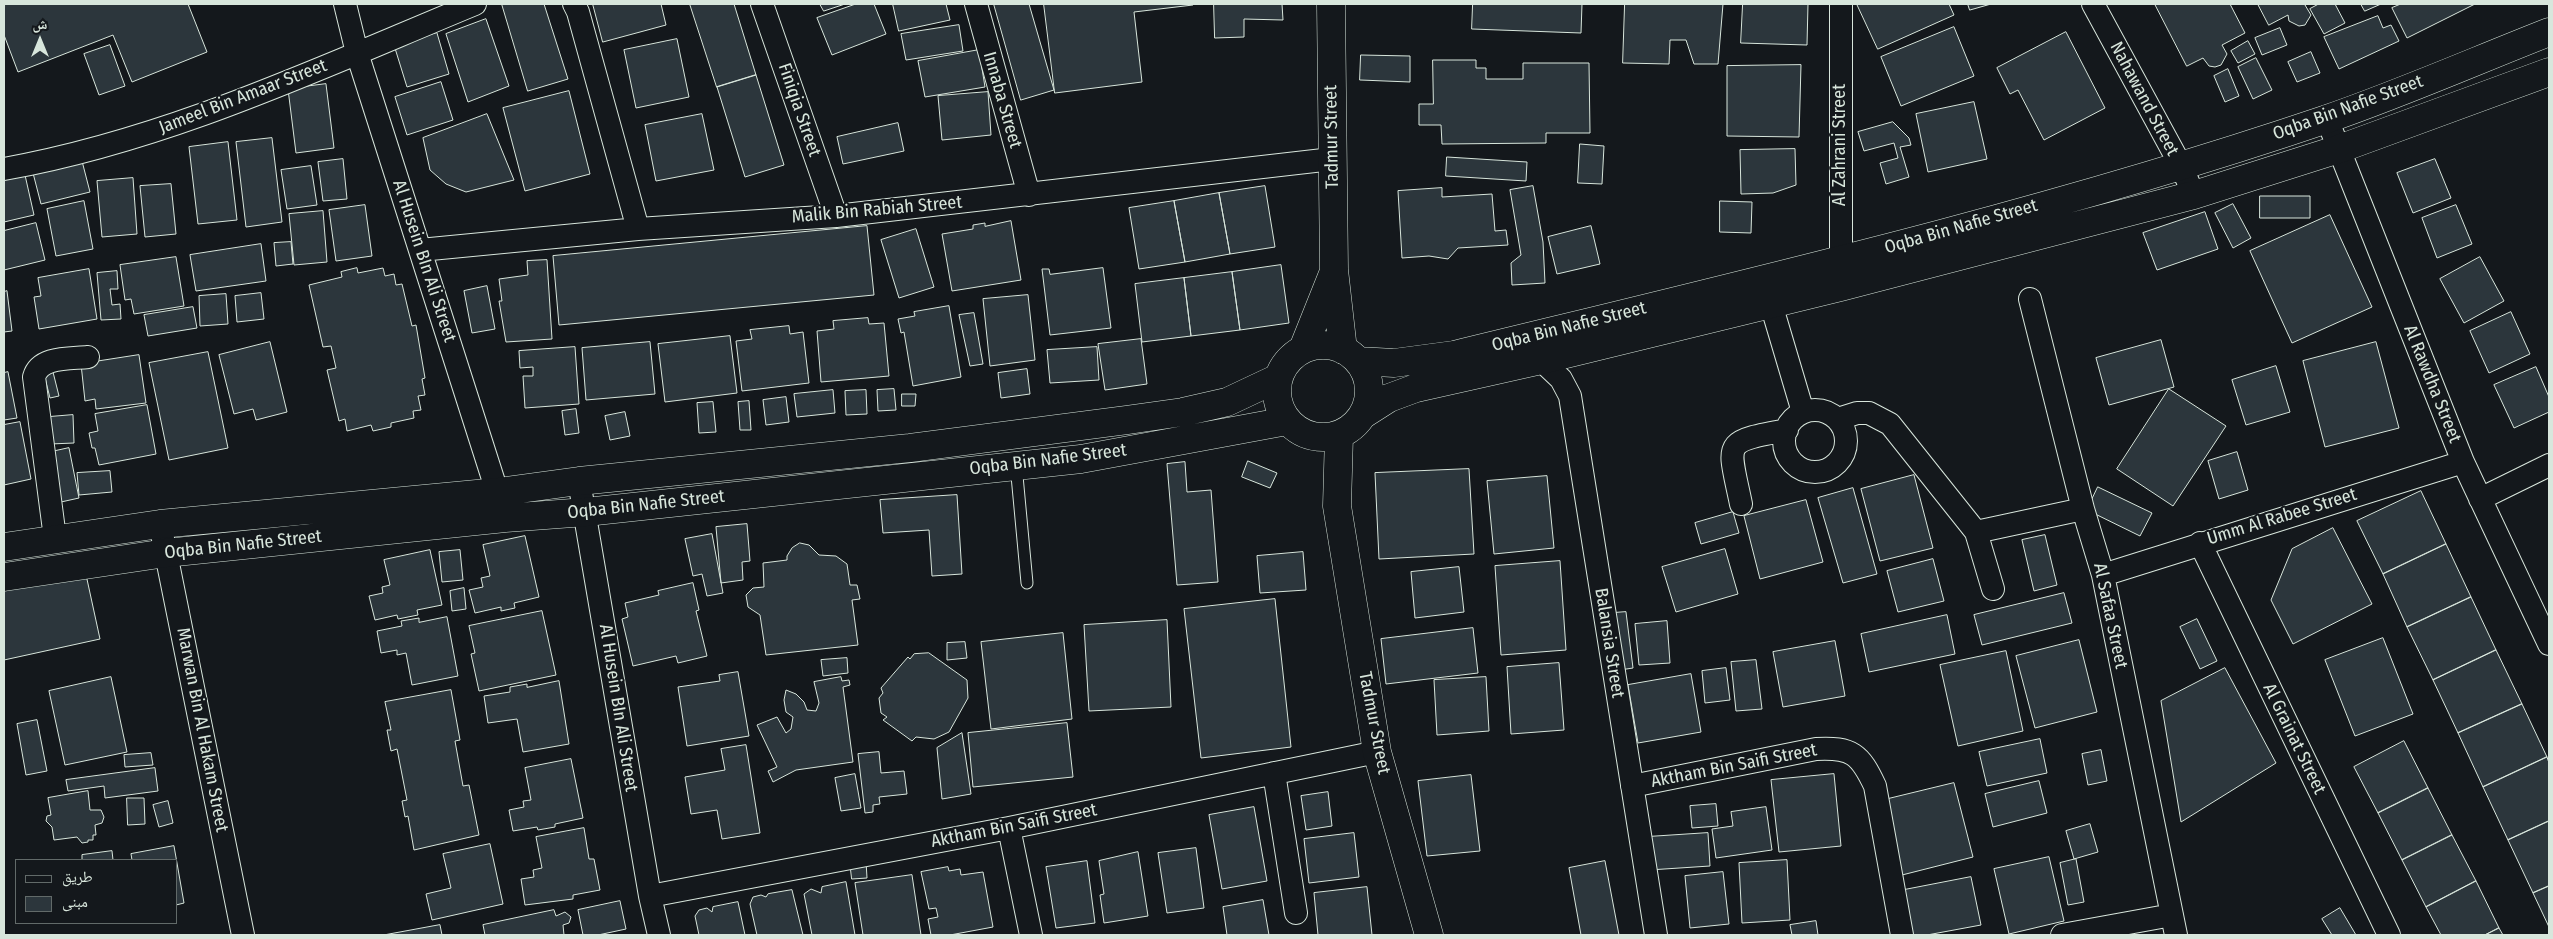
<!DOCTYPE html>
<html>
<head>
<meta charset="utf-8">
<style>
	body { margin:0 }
	#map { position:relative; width:2553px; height:939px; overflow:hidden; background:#14181c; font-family:"Fira Sans Condensed","Noto Naskh Arabic",sans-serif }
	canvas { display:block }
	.frame { position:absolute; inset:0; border:5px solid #d8e6dc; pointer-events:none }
	.legend { position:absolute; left:15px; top:859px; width:162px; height:65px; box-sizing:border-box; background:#14181c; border:1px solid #626a69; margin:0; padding:6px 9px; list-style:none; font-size:15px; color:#d8e6dc }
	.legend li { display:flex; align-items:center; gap:10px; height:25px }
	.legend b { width:25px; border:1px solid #626a69 }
	.north { position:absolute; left:15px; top:15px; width:50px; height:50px; -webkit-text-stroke:4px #14181c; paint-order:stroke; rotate:0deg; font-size:14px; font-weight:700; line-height:20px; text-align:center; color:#d8e6dc }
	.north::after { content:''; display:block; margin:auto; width:18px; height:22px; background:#d8e6dc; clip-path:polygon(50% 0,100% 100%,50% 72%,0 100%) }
</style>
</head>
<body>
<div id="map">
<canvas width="2553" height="939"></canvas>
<div class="frame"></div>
<ul class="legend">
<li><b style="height:6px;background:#14181c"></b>طريق</li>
<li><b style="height:14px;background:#2c363c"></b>مبنى</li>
</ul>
<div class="north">ش</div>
</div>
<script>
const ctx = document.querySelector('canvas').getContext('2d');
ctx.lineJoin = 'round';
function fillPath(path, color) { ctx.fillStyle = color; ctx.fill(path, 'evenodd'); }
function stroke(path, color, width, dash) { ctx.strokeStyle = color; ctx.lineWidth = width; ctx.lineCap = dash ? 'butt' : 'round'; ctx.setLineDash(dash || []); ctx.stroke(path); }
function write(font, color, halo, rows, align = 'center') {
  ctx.font = font + ' "Fira Sans Condensed",sans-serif'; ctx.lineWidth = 4; ctx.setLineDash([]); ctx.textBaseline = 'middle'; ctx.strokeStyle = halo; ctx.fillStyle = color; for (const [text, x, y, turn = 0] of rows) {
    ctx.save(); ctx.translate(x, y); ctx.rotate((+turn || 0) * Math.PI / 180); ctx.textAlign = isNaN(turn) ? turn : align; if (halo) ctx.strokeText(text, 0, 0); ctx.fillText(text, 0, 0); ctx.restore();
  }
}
const building = new Path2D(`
	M5,4H188L207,52L132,82L113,35L18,72L4,35Z
	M502,4H544L568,79L528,91Z
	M593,4H661L666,25L603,42Z
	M690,4H734L756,75L717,87Z
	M820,4H845L824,11Z
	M856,4H874L886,34L832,55L817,18Z
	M893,4H946L950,20L899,31Z
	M994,4H1029L1054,90L1021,100Z
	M1044,4H1192L1193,5L1134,12L1142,82L1055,93Z
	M1214,4H1282L1283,20L1244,19V37L1215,38Z
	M1473,4H1582L1581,33L1472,29Z
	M1625,4H1723L1718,64H1694L1686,40H1670L1669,64L1623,63Z
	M1743,4H1808L1807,45L1741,43Z
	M1857,4H1949L1954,15L1878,49Z
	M1968,4H1991L1970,10Z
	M2155,4H2230L2245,33L2222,45L2227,54L2221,65L2215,67L2209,66L2203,58L2187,66Z
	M2258,4H2308L2305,5L2311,15L2305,25L2299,26L2289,21L2288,15L2269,25Z
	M2319,4H2335L2345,23L2324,34L2310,9Z
	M2361,4H2381L2365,11Z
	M2401,4H2475L2407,38L2392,8Z
	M2378,16L2383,28L2391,25L2399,41L2339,69L2324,37Z
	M486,19L509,86L468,102L446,34Z
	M959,25L963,51L906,60L901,34Z
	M1954,27L1974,76L1901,106L1881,57Z
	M2280,28L2287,45L2262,55L2255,38Z
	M2066,32L2105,108L2044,140L2018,90L2010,94L1997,68Z
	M437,33L449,74L407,87L394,45Z
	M677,39L689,97L636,108L624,50Z
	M2248,41L2255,54L2238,63L2231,51Z
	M110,45L125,86L99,95L84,54Z
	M979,50L985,87L925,97L918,61Z
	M2311,52L2320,73L2297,82L2288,62Z
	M1361,55L1410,56V82L1360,80Z
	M2256,58L2272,90L2253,99L2238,67Z
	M1433,60H1476V68H1486V79H1523V63H1589L1590,133H1546V143L1442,144L1441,125H1419V104H1433Z
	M1801,65L1799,137L1727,136V66Z
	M2228,69L2239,96L2225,102L2214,76Z
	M756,75L784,165L745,177L717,87Z
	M441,82L453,120L407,135L395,97Z
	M326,84L334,148L296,153L288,89Z
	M569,91L590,174L525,191L503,108Z
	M988,92L991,135L942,140L938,96Z
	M1974,102L1987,159L1928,172L1916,114Z
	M487,114L514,180L466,192L446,184L430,170L423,138Z
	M702,114L714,170L656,181L645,125Z
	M1893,122L1909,138L1911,145L1900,147L1909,177L1886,184L1880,163L1898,158L1894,143L1864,151L1858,132Z
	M898,123L904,151L843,164L837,137Z
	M272,138L282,222L246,227L236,142Z
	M228,142L237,220L198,224L189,147Z
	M1580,144L1604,146L1602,184L1578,183Z
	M1795,149L1796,185L1773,193L1741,194L1740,150Z
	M1447,157L1527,162L1526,181L1446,176Z
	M343,159L347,199L323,201L318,162Z
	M2435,159L2451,198L2413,213L2397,173Z
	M82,161L90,192L41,204L33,173Z
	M311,166L317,205L287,209L281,170Z
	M25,175L34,215L4,222V179Z
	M133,178L137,234L102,237L97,181Z
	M171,184L176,234L145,237L140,186Z
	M1265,186L1275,247L1230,254L1219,193Z
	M1533,186L1543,242L1545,283L1512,285L1511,263L1521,255L1510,190Z
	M1442,188V197L1492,194L1495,231L1506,230L1508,245L1458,248L1448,259L1429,256L1402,258L1398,191Z
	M1219,193L1230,254L1185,262L1174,201Z
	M2260,196H2310V218H2260Z
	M84,201L93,249L56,256L47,209Z
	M1174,201L1185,262L1139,269L1129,208Z
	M1720,201L1752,202L1751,233L1720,232Z
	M2233,204L2251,238L2233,248L2215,213Z
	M365,205L372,256L336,261L329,210Z
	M2456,205L2472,244L2437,258L2422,218Z
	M323,211L327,262L294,265L289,214Z
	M2205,212L2218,249L2157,270L2143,233Z
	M2330,215L2372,307L2292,343L2250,251Z
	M1011,221L1021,280L952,291L942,234L973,229V225L985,223V226Z
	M36,223L45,260L4,270V231Z
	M867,226L874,295L559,325L553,256Z
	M1591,226L1600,264L1557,274L1548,237Z
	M916,229L934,287L899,298L881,240Z
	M291,242L293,264L276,266L274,243Z
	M261,244L266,281L196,291L190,255Z
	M176,257L184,306L134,314L131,299L125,300L120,265Z
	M2480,257L2504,301L2464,323L2440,279Z
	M547,260L552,339L506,342L499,301H502L499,279L528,275L527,261Z
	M1281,265L1289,323L1240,330L1232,272Z
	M357,268L358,273L383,268L385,276L394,274L396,285L402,284L412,326L416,325L425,378L422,379L425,395L418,396L421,410L413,411L414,418L391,423V427L373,431L371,425L347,431L345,419L339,421L327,370L336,368L331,346L323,347L309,285L342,277L341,272Z
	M1103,268L1111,328L1050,335L1042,269H1049L1050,274Z
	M89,269L97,319L39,329L34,297L41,296L38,278Z
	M117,271L118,289H110L112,305L120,304L121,319L101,320L97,273Z
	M1232,272L1240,330L1191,336L1184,278Z
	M1184,278L1191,336L1142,342L1135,284Z
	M487,286L495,329L472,333L464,291Z
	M7,291L12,331L4,332V292Z
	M261,293L264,319L237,322L235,296Z
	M226,294L228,324L200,326L199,296Z
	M1028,295L1035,360L990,366L983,299Z
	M949,306L961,377L913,386L904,332L901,333L898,319L915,316L914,312Z
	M193,307L197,328L148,336L144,315Z
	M2511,312L2530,354L2489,373L2470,331Z
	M974,313L983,364L970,366L959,315Z
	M868,318L869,324L884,323L889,376L821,382L817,331L834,329L833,321Z
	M789,326L790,334L803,332L809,383L742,391L736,341L752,339L750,330Z
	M730,336L737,393L665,402L658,344Z
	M1141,339L1147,384L1105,390L1098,344Z
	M2161,340L2174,387L2109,405L2096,358Z
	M270,342L287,412L256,420L253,409L234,414L219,355Z
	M650,342L655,394L586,400L582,348Z
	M2376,342L2399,428L2325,447L2303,361Z
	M575,347L579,404L525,408L523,376H533V367L520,368L519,351Z
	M1097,347L1099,380L1050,383L1047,350Z
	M208,352L228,448L169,460L149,363Z
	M139,355L146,403L96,409L95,399L85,401L81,364Z
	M2276,366L2290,412L2246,425L2232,380Z
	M2536,367L2549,397V412L2514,428L2494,385Z
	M52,368L59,396L50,398L43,370Z
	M1027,369L1030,394L1001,398L998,373Z
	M8,372L17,418L4,420V373Z
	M894,389L896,410L878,411L877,390Z
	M2169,389L2226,426L2173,506L2117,469Z
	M833,390L835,413L797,417L794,394Z
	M866,390L867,414L846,415L845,391Z
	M902,394H916L915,406H902Z
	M786,397L789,422L766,425L763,400Z
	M749,401L751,430H740L738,402Z
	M713,402L716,432L699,433L697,403Z
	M147,405L156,454L99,465L95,448H92L89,433L98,431L95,414Z
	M576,409L579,433L565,435L562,411Z
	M625,412L630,436L610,440L605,416Z
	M73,415L74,443L50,444L49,417Z
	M20,422L31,479L4,485V425Z
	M69,448L79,498L61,502L51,452Z
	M2237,452L2248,490L2219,499L2208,461Z
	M1248,461L1277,473L1270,488L1242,477Z
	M1185,462L1187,492L1211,490L1218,582L1177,585L1167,464Z
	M1469,469L1474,554L1379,559L1375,473Z
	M110,471L112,492L79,495L77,473Z
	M1914,475L1933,548L1880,561L1861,489Z
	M1547,476L1554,548L1494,554L1487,481Z
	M2098,487L2152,513L2140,536L2087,510Z
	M1853,488L1877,574L1843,583L1818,498Z
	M2421,491L2446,544L2383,574L2357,521Z
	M957,495L962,574L932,576L929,530L883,533L880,500Z
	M1806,500L1823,562L1760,579L1744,516Z
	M1733,512L1739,533L1701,544L1695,523Z
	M747,524L750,561L742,562L743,580L721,583L716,527Z
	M2333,528L2372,604L2293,644L2271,600L2292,549Z
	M712,534L723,593L707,596L702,574L693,576L685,539Z
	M2045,535L2057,585L2034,591L2022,540Z
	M525,536L539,597L514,603L515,608L501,611V607L475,613L469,590L483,587L481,578L490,576L483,545Z
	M800,543L809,545L819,555L836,556L847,564L850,585H857L860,599L852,600L858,645L766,655L760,615L748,607L746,595L753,588L764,587L763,563L787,560V556L792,548Z
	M2446,544L2471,597L2407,627L2383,574Z
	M1725,549L1738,594L1676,612L1662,567Z
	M430,550L442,605L417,610L418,615L398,619L397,615L375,620L369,596L383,593L382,587L390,585L384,560Z
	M460,550L463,580L442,582L439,552Z
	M1303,552L1306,590L1260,593L1257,556Z
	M1933,559L1944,601L1898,612L1887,571Z
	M1560,561L1566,650L1501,655L1495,566Z
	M1459,567L1464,612L1415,618L1411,572Z
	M85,570L100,639L4,660V587Z
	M693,583L699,610L696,611L707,656L678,663L676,656L633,666L622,619L628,617L625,603L659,595L658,591Z
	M464,588L466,609L452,611L450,591Z
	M2064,593L2072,623L1982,645L1974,615Z
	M2471,597L2496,650L2433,680L2407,627Z
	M1275,599L1291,747L1201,758L1184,609Z
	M542,611L556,675L479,691L471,654L475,653L469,626Z
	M1626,612L1633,668L1620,670L1613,613Z
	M1947,615L1955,654L1869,672L1861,634Z
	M447,617L458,676L412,685L406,653L397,655V650L381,653L377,631L402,626L401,621L419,618V622Z
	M2197,619L2217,661L2200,669L2180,627Z
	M1167,620L1171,707L1089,711L1084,625Z
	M1667,621L1670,663L1639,665L1635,624Z
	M1473,628L1478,673L1386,684L1381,639Z
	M1063,633L1072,719L991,729L981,642Z
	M2383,638L2413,714L2355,736L2325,660Z
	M2079,640L2097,712L2035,728L2016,656Z
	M1835,641L1845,696L1783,707L1773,652Z
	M965,642L967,658L947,660V643Z
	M2496,650L2522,704L2458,733L2433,680Z
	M2006,651L2023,731L1958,746L1940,665Z
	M929,653L967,680L968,698L949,732L934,739L916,737L912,741L883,720L887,717L881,713L879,698L883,693L881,688L908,657L910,659L914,654Z
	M847,658L848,673L823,676L821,660Z
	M1756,660L1762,709L1736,711L1731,662Z
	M1559,663L1564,730L1511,734L1507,667Z
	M1726,668L1730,700L1705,703L1702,671Z
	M2225,668L2276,763L2181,822L2161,701Z
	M738,672L749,736L687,746L678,687L720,681L719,675Z
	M1691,674L1701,732L1638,743L1628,685Z
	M111,677L127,752L65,765L49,691Z
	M841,677L842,681L849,680L850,685L843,687L853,762L796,770L773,782L768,771L777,767L757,725L777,717L786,733L791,729L793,717L786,712L784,700L786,690L796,694L804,702L807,710L816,711L819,703L814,682Z
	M1486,677L1489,731L1437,735L1434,680Z
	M559,681L569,744L523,752L517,719L488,723L484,696L510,692V687L527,684V687Z
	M451,690L460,740L455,741L463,786L469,785L479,835L414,850L408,816L405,817L402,801L407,800L397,749L391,751L387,730H391L385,702Z
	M2522,704L2547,757L2483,787L2458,733Z
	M37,720L47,771L26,775L17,724Z
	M1067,723L1073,777L973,787L968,733Z
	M962,733L971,794L942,799L937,748Z
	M2040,739L2047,773L1987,786L1979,752Z
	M2404,741L2428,788L2378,813L2354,767Z
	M746,745L760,833L722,839L717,810L691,814L685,777L725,770L721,749Z
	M2101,750L2107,781L2088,785L2082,754Z
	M879,752L881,773L904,771L907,794L879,797L880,804L873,805V812L865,813L858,754Z
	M151,753L153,765L125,767L124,755Z
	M2547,757L2549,763V821L2508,840L2483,787Z
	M571,759L583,818L555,824V827L538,830L537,827L513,831L509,810L524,807L523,801L531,800L525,768Z
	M155,768L158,791L105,798L104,786L68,791L66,780Z
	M855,774L861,808L841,811L835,778Z
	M1834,774L1841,846L1779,852L1771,780Z
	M1471,775L1480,851L1427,856L1418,781Z
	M2039,781L2047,813L1993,827L1985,794Z
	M1954,783L1973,857L1902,875L1884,800Z
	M2428,788L2452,835L2402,860L2378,813Z
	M88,791L90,810H101L104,817L102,823L95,825L96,835H93V840H88V842L82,843L77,837L54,840L52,827L46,821L47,816L51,815L48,798Z
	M1328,792L1332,826L1306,830L1301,796Z
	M127,798H144L145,824L128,825Z
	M168,801L173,823L159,827L153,805Z
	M1716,804L1718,826L1692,828L1690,806Z
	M1254,807L1267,881L1222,889L1209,815Z
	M1766,807L1772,850L1716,858L1712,829L1733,826L1731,812Z
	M2549,821V886L2533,893L2508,840Z
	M2090,824L2098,852L2074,859L2066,831Z
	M584,828L589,859H594L600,890L573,895V899L525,905L521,879L534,877L533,870L542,868L536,837Z
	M1354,833L1359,877L1309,883L1304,839Z
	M1708,833L1710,866L1649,870L1647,837Z
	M2452,835L2476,881L2426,907L2402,860Z
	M490,844L503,904L432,920L426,894L451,888L443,854Z
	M174,846L184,903L176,905V860H132L131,854Z
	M1196,848L1204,908L1167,913L1158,853Z
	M112,851L113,860H82V855Z
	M1138,852L1148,916L1104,923L1100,895L1104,894L1099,861Z
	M2049,857L2064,921L2009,934L1994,869Z
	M2076,859L2084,902L2068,905L2060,863Z
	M1787,860L1790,920L1742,923L1739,863Z
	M850,861H866L867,878L852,879Z
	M1087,861L1095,923L1056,928L1046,867Z
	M1605,861L1619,935H1581L1569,868Z
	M948,867L949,871L960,869L961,875L983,872L993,927L950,935H931L928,919L938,917L936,908L929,909L921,872Z
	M1723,872L1729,924L1690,928L1685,876Z
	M912,875L921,935H863L855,883Z
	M1971,877L1981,925L1927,935H1908L1899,891Z
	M2476,881L2499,928L2485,935H2441L2426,907Z
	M846,882L855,935H812L804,894L811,889L821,893L822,887Z
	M2549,886V927L2533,893Z
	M1367,887L1372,935H1318L1314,893Z
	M792,890L803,935H757L750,904L753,897L761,895L766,897L768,894Z
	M1263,900L1269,935H1227L1223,907Z
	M620,901L626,929L598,935H583L578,910Z
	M738,902L745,935H699L695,916L699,910L707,908L712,912L713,907Z
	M2340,908L2356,935H2332L2322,919Z
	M554,910L556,916L565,912L571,917L569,923L563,925L564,935H485L483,925Z
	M1816,921L1818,935H1792L1790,925Z
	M440,925L442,935H384Z
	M2499,928L2503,935H2485Z`);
fillPath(building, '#2c363c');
stroke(building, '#d8e6dc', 1);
const service = new Path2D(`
	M1016,465L1027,583`);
const minor = new Path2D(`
	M345,4L357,53L502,507
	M574,4L578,12L638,229
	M762,4L836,216
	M976,4L1029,195
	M1841,4V275
	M2093,4L2181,166L2194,195
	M2327,119L2463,462L2549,644
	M4,169C168,140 322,67 475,4
	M420,250L638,229L836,216L1332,159
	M2030,299L2083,509L2103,575L2176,935
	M1771,304L1803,412
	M1541,360L1561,379L1570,396L1656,935
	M1784 441a31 31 0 1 1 62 0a31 31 0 1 1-62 0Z
	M1838,419L1857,413H1869L1890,424L1976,532L1993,589
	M579,481L650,896L659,935
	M2480,499L2549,465
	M1741,504C1728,441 1721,442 1787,430
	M160,524L243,935
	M1976,532L2083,509
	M55,538L34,377C40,356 70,359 88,357
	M2200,543L2389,935
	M2103,575L2463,462
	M1274,773L1296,913
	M1632,786L1816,749C1852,747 1860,754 1875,786L1902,935
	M1009,828L1031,935
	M650,896L1009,828L1377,752
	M2062,935L2172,915`);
const tertiary = new Path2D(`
	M1331,4L1334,270L1343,350
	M1277 391a46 46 0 1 1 92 0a46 46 0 1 1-92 0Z
	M1303,349L1333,274
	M1358,361L1394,363L1454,355C1745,284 2040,216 2324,120C2400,94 2475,61 2549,32
	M1364,414L1389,398L1416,388L1541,360L1841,287L2194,195L2339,149L2549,72
	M1339,435L1337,506L1377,752L1429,935
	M4,547L160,524L498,492L579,481L910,448L1127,420L1183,412L1227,402L1278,378
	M4,577L166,553L505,518L586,512L1081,459L1287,421`);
stroke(service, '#d8e6dc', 13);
stroke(minor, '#d8e6dc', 24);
stroke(tertiary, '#d8e6dc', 29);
stroke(service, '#14181c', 11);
stroke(minor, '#14181c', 22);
stroke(tertiary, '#14181c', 28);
write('18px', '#d8e6dc', '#14181c', [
	["Jameel Bin Amaar Street",243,97,-21],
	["Nahawand Street",2144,99,62],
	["Innaba Street",1002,100,74],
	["Oqba Bin Nafie Street",2348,108,-20],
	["Finiqia Street",799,110,71],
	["Tadmur Street",1332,137,-91],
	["Al Zahrani Street",1840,145,-90],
	["Malik Bin Rabiah Street",877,210,-5],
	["Oqba Bin Nafie Street",1961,227,-16],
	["Al Husein BIn Ali Street",424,261,72],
	["Oqba Bin Nafie Street",1569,327,-14],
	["Al Rawdha Street",2432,384,68],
	["Oqba Bin Nafie Street",1048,460,-7],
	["Oqba Bin Nafie Street",646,505,-6],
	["Umm Al Rabee Street",2282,517,-17],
	["Oqba Bin Nafie Street",243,545,-6],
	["Al Safaa Street",2110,616,78],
	["Balansia Street",1609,643,81],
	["Al Husein BIn Ali Street",618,708,81],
	["Tadmur Street",1374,723,79],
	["Marwan Bin Al Hakam Street",202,730,79],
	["Al Grainat Street",2294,739,64],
	["Aktham Bin Saifi Street",1734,766,-11],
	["Aktham Bin Saifi Street",1014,826,-11]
]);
</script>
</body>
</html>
